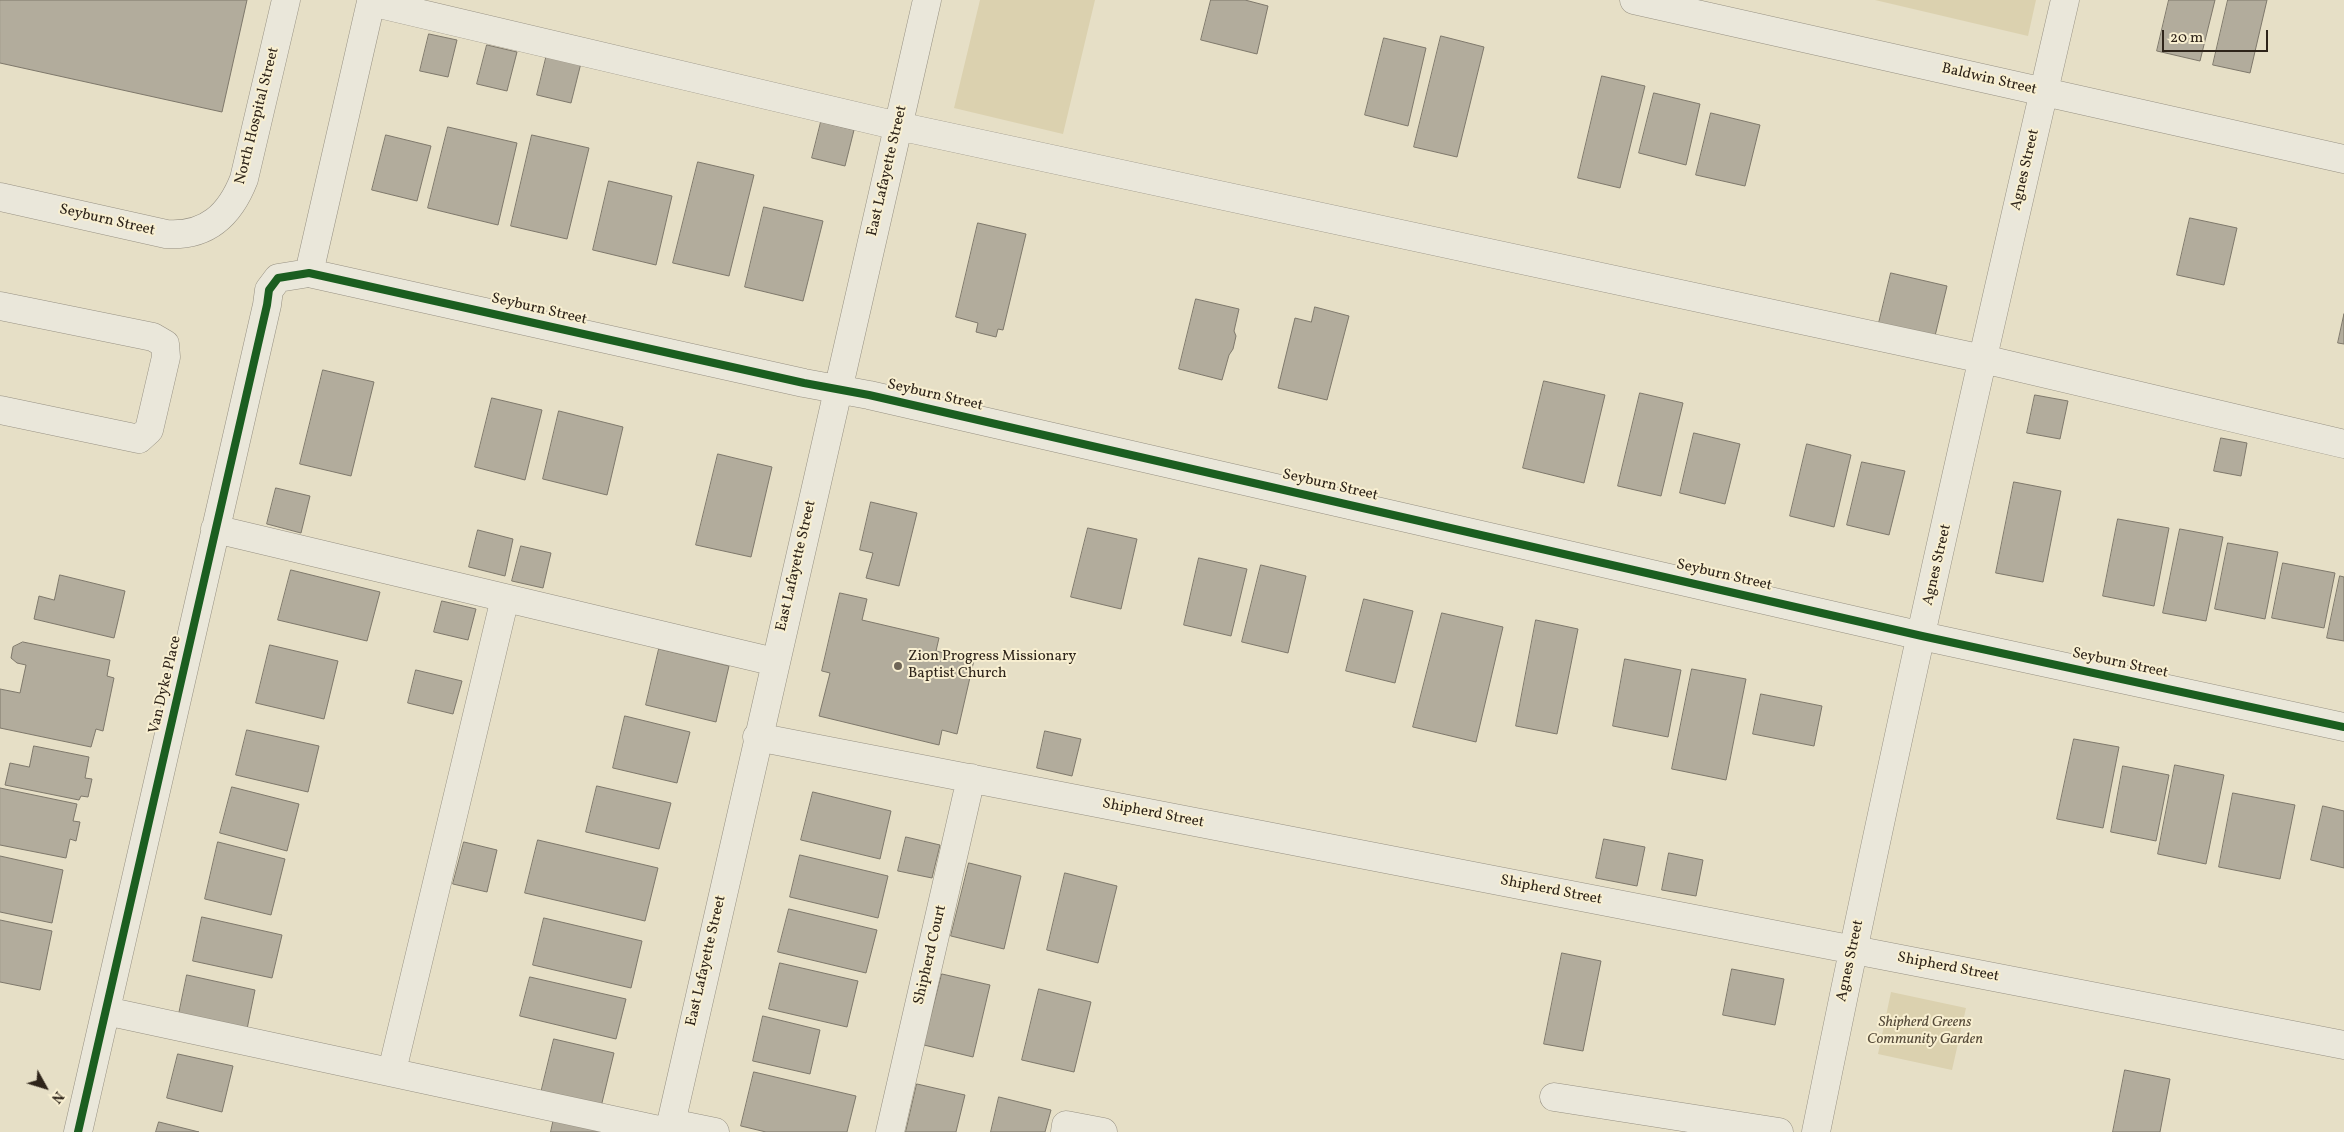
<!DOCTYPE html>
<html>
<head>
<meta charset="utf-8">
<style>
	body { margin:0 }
	#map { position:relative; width:2344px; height:1132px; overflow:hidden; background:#e6dfc6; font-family:Vollkorn,serif }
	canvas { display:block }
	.north { position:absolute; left:20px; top:1062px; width:50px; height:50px; -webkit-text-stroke:4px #f8efd1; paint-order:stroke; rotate:129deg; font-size:14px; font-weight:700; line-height:20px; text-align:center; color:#2e241a }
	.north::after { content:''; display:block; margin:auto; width:18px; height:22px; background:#2e241a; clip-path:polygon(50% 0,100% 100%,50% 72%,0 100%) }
	.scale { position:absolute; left:2162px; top:30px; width:106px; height:22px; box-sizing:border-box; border:2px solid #2e241a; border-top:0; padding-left:6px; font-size:15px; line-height:18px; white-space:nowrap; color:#2e241a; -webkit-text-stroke:4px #f8efd1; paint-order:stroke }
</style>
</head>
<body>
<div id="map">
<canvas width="2344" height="1132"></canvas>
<div class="north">N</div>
<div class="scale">20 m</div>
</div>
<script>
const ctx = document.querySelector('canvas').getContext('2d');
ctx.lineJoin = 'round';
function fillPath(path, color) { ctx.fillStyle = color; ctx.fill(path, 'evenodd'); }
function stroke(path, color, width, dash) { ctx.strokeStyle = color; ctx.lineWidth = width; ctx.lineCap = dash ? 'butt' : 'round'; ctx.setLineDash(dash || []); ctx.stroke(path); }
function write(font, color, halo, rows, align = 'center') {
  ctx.font = font + ' Vollkorn,serif'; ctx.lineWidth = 4; ctx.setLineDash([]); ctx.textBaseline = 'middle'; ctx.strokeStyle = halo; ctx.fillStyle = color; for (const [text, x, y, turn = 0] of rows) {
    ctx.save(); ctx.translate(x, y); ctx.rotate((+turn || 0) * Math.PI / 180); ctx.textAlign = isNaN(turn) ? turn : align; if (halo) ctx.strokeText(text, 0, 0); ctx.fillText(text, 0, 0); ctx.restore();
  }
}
fillPath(new Path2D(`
	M980,0H1095L1063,134L954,108Z
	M1875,0H2036L2028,36Z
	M1891,992L1966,1008L1952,1070L1878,1054Z`), '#dbd1af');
const building = new Path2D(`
	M0,0H247L222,112L0,63Z
	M1211,0H1245L1268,6L1257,54L1201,40Z
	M2169,0H2215L2200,61L2157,51Z
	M2228,0H2267L2250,73L2213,65Z
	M429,34L457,40L448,77L420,71Z
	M1441,36L1484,47L1457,157L1414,147Z
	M1384,38L1426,48L1408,126L1365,115Z
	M487,45L517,52L507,91L477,84Z
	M547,54L581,63L571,103L537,95Z
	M1602,76L1645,86L1620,188L1578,178Z
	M1654,93L1700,104L1686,165L1639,153Z
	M1711,113L1760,125L1745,186L1696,175Z
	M821,122L854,130L845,166L812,158Z
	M448,127L517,143L498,225L428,208Z
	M386,135L431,146L417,201L372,190Z
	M532,135L589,148L567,239L511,226Z
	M698,162L754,175L729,276L673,263Z
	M609,181L672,196L656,265L593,250Z
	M764,207L823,221L803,301L745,287Z
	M2190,218L2237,228L2224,285L2177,275Z
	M978,223L1026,234L1003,330L998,329L996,337L976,332L978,323L956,317Z
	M1891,273L1947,286L1935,336L1879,323Z
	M1196,299L1239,309L1234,331L1236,336L1233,349L1229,355L1222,380L1179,369Z
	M1315,307L1349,316L1327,400L1278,388L1295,318L1311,322Z
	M2344,314V344L2338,343Z
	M323,370L374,382L351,476L300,464Z
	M1544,381L1605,395L1584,483L1523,468Z
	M1640,393L1683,403L1661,496L1618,486Z
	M2035,395L2068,401L2060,439L2027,433Z
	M492,398L542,410L525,480L475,467Z
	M559,411L623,427L607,495L543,479Z
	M1694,433L1740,444L1725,504L1680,493Z
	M2221,438L2247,443L2241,476L2214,471Z
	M1807,444L1851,455L1834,527L1790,516Z
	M718,454L772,467L751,557L696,545Z
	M1862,462L1905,471L1889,535L1847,525Z
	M2014,482L2061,491L2043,582L1996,573Z
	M276,488L310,496L301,533L267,524Z
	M871,502L917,513L899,586L866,578L873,553L860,550Z
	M2118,519L2169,528L2154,606L2103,596Z
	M1088,528L1137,539L1121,609L1071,597Z
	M2180,529L2223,537L2206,621L2163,613Z
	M478,530L513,539L505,576L469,567Z
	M2228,543L2278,552L2265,619L2215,609Z
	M521,546L551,553L543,588L512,581Z
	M1199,558L1247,569L1231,636L1184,625Z
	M2283,563L2335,573L2324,628L2272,618Z
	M1261,565L1306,576L1288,653L1242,642Z
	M291,570L380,592L367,641L278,620Z
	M60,575L125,591L114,638L34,619L39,596L54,600Z
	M2340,576L2344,577V641L2327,638Z
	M840,593L867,599L862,620L939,638L936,651L974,660L957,734L942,730L939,745L819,716L830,673L822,671Z
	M1364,599L1413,611L1395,683L1346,671Z
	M442,601L476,609L468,640L434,632Z
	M1442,613L1503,627L1476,742L1413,727Z
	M1536,620L1578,629L1557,734L1516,726Z
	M23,642L110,660L107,676L114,678L103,731L96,729L91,747L0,728V689L20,693L26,665L17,663L11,658L13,647Z
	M270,645L338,661L324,719L256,703Z
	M659,649L729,666L716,722L646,705Z
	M1625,659L1681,670L1668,737L1613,726Z
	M1692,669L1746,679L1726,780L1672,769Z
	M416,670L462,681L453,714L408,703Z
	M1761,694L1822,706L1814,746L1753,734Z
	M625,716L690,732L677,783L613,768Z
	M247,730L319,746L308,792L236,775Z
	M1045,731L1081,739L1072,776L1037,768Z
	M2074,739L2119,747L2103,828L2057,819Z
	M34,746L89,757L85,778L92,779L88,797L81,796L79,800L5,785L10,763L29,767Z
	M2175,765L2224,775L2206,864L2158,854Z
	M2123,766L2169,775L2156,841L2111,832Z
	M597,786L671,803L659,849L586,832Z
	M232,787L299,804L287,851L220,833Z
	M0,788L77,804L73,821L80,822L76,841L70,839L66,858L0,845Z
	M813,792L891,811L880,859L801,840Z
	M2233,793L2295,805L2280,879L2219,867Z
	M2323,806L2344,811V868L2311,860Z
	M906,837L940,845L932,878L898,871Z
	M1604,839L1645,847L1637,886L1596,878Z
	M538,840L658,868L645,921L525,893Z
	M218,842L285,859L271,915L205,899Z
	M464,842L497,850L487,892L453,884Z
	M1669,853L1703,860L1696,896L1662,890Z
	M800,855L888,876L878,918L790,897Z
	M0,856L63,870L52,923L0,912Z
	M969,863L1021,876L1004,949L951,936Z
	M1065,873L1117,886L1098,963L1047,950Z
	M789,909L877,930L866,973L778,952Z
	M202,917L282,935L272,978L193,961Z
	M544,918L642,941L631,988L533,965Z
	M0,920L52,931L40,990L0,982Z
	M1562,953L1601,961L1583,1051L1544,1044Z
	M780,963L858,981L847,1027L769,1009Z
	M1732,969L1784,979L1775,1025L1723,1015Z
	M942,974L990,985L973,1057L924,1045Z
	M187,975L255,990L246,1034L178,1019Z
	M530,977L626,999L616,1039L520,1016Z
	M1039,989L1091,1002L1074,1072L1022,1060Z
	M763,1016L820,1030L810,1074L753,1061Z
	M554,1039L614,1053L601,1107L541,1093Z
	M178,1054L233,1066L222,1112L167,1098Z
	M2125,1070L2170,1079L2160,1132H2113Z
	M754,1072L856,1096L847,1132H766L741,1126Z
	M917,1084L965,1095L956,1132H906Z
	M999,1097L1051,1110L1045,1132H991Z
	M554,1118L615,1132H551Z
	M159,1122L199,1132H156Z`);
fillPath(building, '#b2ac9c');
stroke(building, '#7e786b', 1);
const minor = new Path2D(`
	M1634,0L2344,159
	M0,197L166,234C207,237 230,215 244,179L286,0
	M309,273L371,2L898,126L1983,359L2344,444
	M0,306L153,337L165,344L166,357L149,430L139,439L0,410
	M215,529L775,662
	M757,737L2344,1045
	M106,1011L668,1132
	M392,1071L505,598
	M1554,1097L1779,1132
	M671,1123L715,1132
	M78,1132L267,305L269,290L278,278L309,273L804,383L869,395L1922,636L2344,727
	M669,1132L927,0
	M890,1132L971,778
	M1065,1132L1066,1125L1103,1132
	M1816,1132C1892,753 1978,376 2065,0`);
stroke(minor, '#979183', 29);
stroke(minor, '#eae7da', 28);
stroke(new Path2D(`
	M78,1132L267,305L269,290L278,278L309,273L804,383L869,395L1922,636L2344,727`), '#1b5e20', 8);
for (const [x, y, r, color] of [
	[898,666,5,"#6e6556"]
]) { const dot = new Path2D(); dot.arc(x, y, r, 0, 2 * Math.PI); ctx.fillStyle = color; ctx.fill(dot); stroke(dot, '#f8efd1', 2); }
write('15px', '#2e241a', '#f8efd1', [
	["Baldwin Street",1989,80,13],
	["North Hospital Street",258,116,-76],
	["Agnes Street",2026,170,-77],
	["East Lafayette Street",888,171,-77],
	["Seyburn Street",107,221,13],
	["Seyburn Street",539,310,13],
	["Seyburn Street",935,396,13],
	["Seyburn Street",1330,486,13],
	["Agnes Street",1938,565,-77],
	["East Lafayette Street",797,566,-77],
	["Seyburn Street",1724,576,13],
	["Seyburn Street",2120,664,12],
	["Van Dyke Place",166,685,-77],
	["Shipherd Street",1153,814,11],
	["Shipherd Street",1551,891,11],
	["Shipherd Court",931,955,-77],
	["East Lafayette Street",707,961,-77],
	["Agnes Street",1851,961,-78],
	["Shipherd Street",1948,968,11]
]);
write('15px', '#2e241a', '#f8efd1', [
	["Zion Progress Missionary",908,657],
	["Baptist Church",908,674]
], 'left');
write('italic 15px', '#574c3b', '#f8efd1', [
	["Shipherd Greens",1925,1023],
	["Community Garden",1925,1040]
]);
</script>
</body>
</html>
